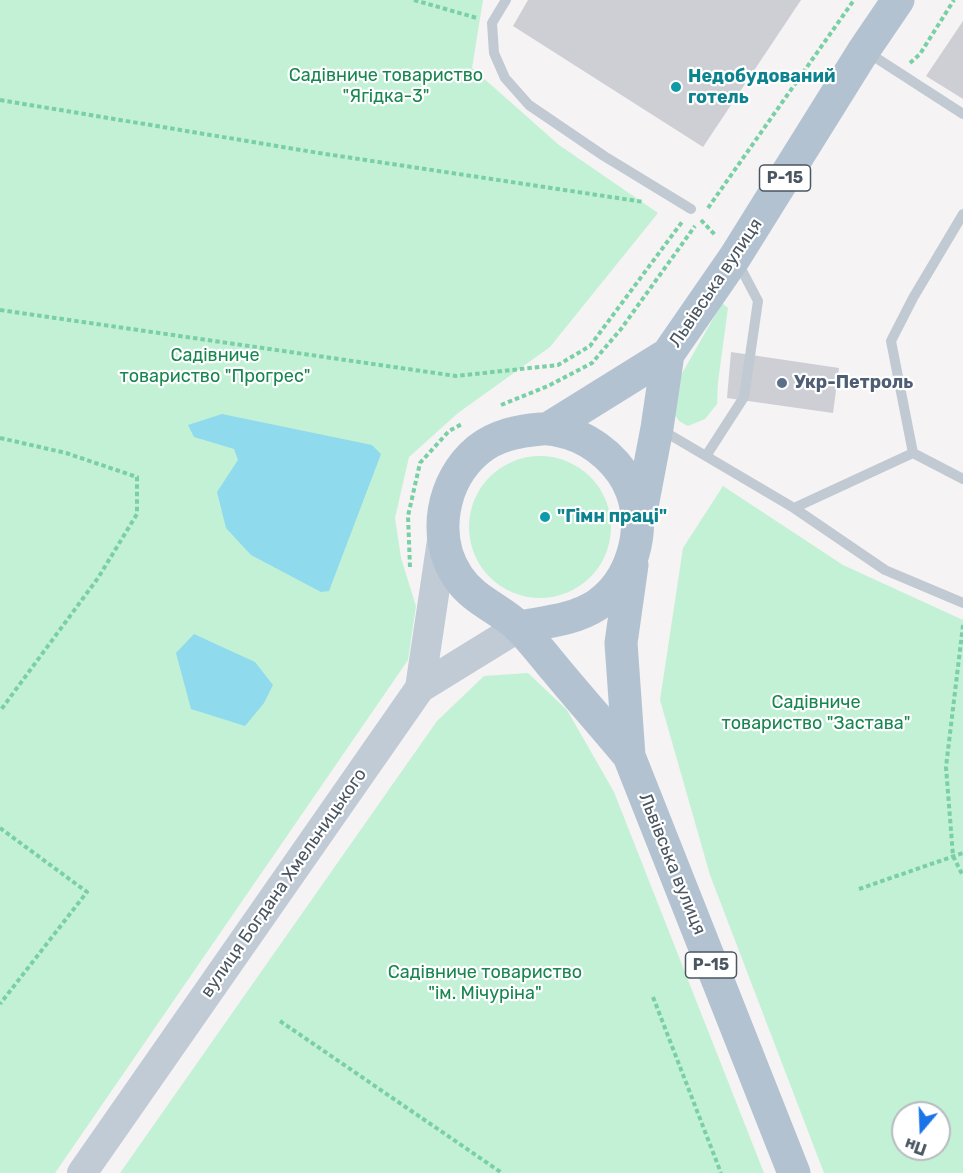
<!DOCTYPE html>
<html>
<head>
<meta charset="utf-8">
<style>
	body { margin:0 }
	#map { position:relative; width:963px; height:1173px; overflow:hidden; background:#f5f3f3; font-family:Rubik,sans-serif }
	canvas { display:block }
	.north { position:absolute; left:891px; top:1101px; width:60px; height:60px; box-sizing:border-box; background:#fff; border:2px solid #b7bbc0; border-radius:50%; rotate:199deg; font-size:16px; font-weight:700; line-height:24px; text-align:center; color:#4a5661 }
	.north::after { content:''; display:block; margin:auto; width:21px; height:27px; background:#1a73e8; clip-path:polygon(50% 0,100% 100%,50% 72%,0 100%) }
</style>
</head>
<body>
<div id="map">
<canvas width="963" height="1173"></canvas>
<div class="north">Пн</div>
</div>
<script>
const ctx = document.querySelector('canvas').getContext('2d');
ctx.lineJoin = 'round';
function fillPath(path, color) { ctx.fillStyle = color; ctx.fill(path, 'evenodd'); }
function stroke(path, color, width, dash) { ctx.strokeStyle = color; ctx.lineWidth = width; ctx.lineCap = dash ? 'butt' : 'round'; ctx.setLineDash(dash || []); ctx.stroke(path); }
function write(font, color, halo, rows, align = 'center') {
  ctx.font = font + ' Rubik,sans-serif'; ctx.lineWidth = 4.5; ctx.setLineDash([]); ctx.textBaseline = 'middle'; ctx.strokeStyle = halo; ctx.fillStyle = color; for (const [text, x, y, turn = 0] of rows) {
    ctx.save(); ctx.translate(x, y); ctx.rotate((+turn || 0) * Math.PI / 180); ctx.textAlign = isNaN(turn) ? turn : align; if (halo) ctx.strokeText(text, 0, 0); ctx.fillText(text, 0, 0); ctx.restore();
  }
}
fillPath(new Path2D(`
	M0,0H483L472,68L559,145L658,213L550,347L458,413L409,457L395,518L401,558L416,606L408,660L55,1173H0Z
	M722,303L728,308L718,382L717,404L705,419L688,426L679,421L669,406L676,384Z
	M469 527a71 71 0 1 1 142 0a71 71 0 1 1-142 0Z
	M723,486L843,565L963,620V1173H824L710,875L660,700L683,548ZM903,1113H939V1149H903Z
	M528,673L567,710L614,792L764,1173H120L437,721L484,676Z`), '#c3f1d5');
fillPath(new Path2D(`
	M222,414L372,445L381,454L329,591L321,592L251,555L226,528L217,492L238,460L234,449L194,437L188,425Z
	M194,634L255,662L273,685L264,703L245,726L191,709L176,653Z`), '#90daee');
fillPath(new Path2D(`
	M528,0H801L703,147L513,26Z
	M963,21V99L926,76Z
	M731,352L839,368L833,413L727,398Z`), '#cdcfd5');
stroke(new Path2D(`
	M414,0L477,18
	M910,63L920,54L954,0
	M0,100L319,153L644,202
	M708,208L854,0
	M701,220L716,236
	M0,310L456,376L558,365L590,346L682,222
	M501,405L548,386L592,363L621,329L695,226
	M0,438L66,453L137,477V514L98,578L0,711
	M410,567L408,516L420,463L449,431L462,424
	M963,625L946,767L953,856L963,876
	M0,828L87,892L0,1004
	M859,889L963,853
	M653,997L721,1173
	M280,1021L502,1173`), '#7ad0a6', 4, [4.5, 3]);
stroke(new Path2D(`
	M506,0L492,23L494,53L505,78L529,105L604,156L691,209
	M867,52L963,114
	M660,429L794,508L885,570L963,603
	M913,453L963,479
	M706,456L744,397L758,301L737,261
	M794,508L913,453L891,341L913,298L963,214`), '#c1cad2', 10);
stroke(new Path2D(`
	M420,688L443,534
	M82,1173L420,688L519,627`), '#c1cbd6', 30);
stroke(new Path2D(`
	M549,428L668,354L735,257L864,50L898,0
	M640,517L657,428L668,354
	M632,565L621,643L629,756L794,1173
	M519,627C546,622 574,620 597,605C632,581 646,531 632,492C622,464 595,441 568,433C559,431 551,428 541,429C519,431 496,435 478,450C442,480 431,537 458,577C474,601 501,609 520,628C533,641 544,656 556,670C580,699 605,727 629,756`), '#b3c2d1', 33);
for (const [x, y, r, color] of [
	[676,87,6,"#0f9aa8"],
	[782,383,6,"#5c6f8a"],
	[545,517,6,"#0f9aa8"]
]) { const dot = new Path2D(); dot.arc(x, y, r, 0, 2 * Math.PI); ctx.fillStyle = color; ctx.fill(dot); stroke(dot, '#fff', 2); }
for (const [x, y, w] of [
	[785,178,51],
	[711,965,51]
]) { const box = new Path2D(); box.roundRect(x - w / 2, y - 13, w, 26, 4.5); ctx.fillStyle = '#fff'; ctx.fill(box); stroke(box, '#4a5661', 1.5); }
write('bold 16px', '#4a5661', null, [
	["Р-15",785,178],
	["Р-15",711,965]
]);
write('18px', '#17864f', '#fff', [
	["Садівниче товариство",386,76],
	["\"Ягідка-3\"",386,97],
	["Садівниче",215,356],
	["товариство \"Прогрес\"",215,377],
	["Садівниче",816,703],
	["товариство \"Застава\"",816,724],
	["Садівниче товариство",485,973],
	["\"ім. Мічуріна\"",485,994]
]);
write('bold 18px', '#0d838f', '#fff', [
	["Недобудований",688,77],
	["готель",688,98],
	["\"Гімн праці\"",557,517]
], 'left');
write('18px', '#4a5661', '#fff', [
	["Львівська вулиця",716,283,-56],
	["Львівська вулиця",672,864,68],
	["вулиця Богдана Хмельницького",284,883,-55]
]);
write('bold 18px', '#4e5e75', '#fff', [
	["Укр-Петроль",794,383]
], 'left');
</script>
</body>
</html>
